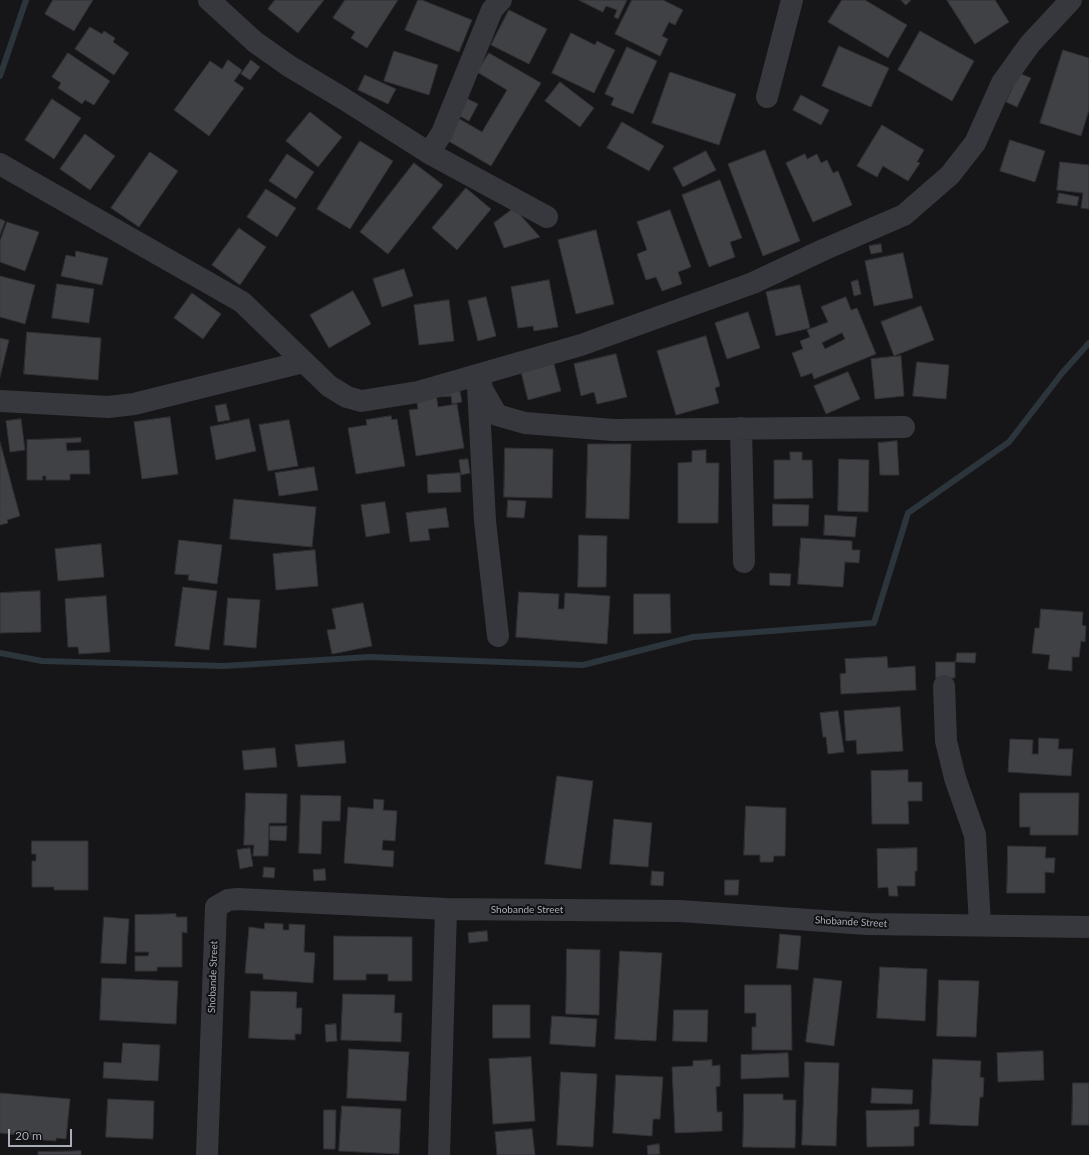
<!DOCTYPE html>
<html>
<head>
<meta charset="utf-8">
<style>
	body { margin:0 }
	#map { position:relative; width:1089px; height:1155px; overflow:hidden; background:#161618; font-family:Lato,sans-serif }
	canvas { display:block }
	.scale { position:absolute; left:8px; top:1129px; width:64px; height:18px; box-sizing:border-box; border:2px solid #a8adb8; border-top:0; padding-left:5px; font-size:12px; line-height:14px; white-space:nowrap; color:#a8adb8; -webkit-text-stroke:3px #111113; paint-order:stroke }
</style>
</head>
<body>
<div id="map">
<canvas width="1089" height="1155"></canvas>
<div class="scale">20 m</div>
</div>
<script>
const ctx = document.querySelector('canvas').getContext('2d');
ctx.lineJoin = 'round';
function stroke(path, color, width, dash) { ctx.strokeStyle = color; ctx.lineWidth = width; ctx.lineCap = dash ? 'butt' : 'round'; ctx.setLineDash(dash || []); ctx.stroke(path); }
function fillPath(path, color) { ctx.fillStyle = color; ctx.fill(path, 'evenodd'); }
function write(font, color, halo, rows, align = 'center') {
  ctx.font = font + ' Lato,sans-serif'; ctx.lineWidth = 4; ctx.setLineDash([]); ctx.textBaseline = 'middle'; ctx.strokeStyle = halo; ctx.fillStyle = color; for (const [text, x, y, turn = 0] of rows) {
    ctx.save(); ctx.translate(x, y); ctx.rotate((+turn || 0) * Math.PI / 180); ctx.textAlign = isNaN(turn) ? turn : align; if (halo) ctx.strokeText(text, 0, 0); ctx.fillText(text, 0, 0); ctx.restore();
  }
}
stroke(new Path2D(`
	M0,76L26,0
	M0,653L42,661L224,666L370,657L583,665L693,637L874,623L908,513L1009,442L1063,372L1089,343`), '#2c353c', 6);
const building = new Path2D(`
	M53,0H93L74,31L45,14Z
	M275,0H324L298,33L268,9Z
	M345,0H398L367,48L351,38L355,32L333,18Z
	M418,0H422L472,20L459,52L405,30Z
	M579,0H627L618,19L614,17L617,10L606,6L603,12Z
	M632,0H663L683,10L675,25L669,22L662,36L668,39L660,56L615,34Z
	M842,0H865L907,25L888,58L828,22Z
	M901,0H911L906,5Z
	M947,0H995L1009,22L975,44Z
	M509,10L547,29L529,64L491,45Z
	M90,27L102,34L104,31L115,38L113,42L129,53L114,75L75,49Z
	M920,31L974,61L952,101L898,70Z
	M571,33L595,45L597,41L615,50L594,93L552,73Z
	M839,46L889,68L871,107L822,86Z
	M627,47L657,61L633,114L611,105L614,98L605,94Z
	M1063,50L1089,58V110L1081,136L1040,123Z
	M394,51L438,65L429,95L384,81Z
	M68,53L110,81L94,105L85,100L82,104L58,88L61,83L52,77Z
	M489,53L541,83L491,166L445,139L458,118L482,132L507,90L477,72Z
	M228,60L242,70L234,81L244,88L209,136L174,110L210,61L222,69Z
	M251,60L260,67L250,80L241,74Z
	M670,72L736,94L719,145L652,123Z
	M1019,73L1031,78L1017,107L1006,102Z
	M365,75L396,89L388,104L358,90Z
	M560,82L594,108L580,127L545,101Z
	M801,95L829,110L821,125L793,110Z
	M462,96L478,104L469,121L454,113Z
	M52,99L81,118L54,159L25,140Z
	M310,112L342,137L318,167L286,141Z
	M622,122L664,146L649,171L607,148Z
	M882,125L924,150L917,162L920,163L908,181L883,166L877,177L857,166Z
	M85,134L115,156L90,190L60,169Z
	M1010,140L1045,151L1035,182L1000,171Z
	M360,141L393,161L350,229L317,209Z
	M765,150L800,241L763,256L728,164Z
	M706,151L716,170L683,187L673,168Z
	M150,152L178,171L139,227L111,208Z
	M287,154L314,172L296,199L269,181Z
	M805,154L807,159L817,154L821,163L827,160L833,173L838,171L852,205L813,222L786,163Z
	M1060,162L1089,165V209L1081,208L1083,193L1057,190Z
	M414,163L443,185L388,254L360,232Z
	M720,180L742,238L730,242L735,257L709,267L682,195Z
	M466,188L491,209L457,250L432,228Z
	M266,189L296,208L277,237L247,217Z
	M1059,193L1079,197L1077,206L1057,203Z
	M514,208L540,237L504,248L494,223Z
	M670,210L691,267L678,272L682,284L662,291L656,277L646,280L637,254L647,250L637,222Z
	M0,219L5,221L0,235Z
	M7,222L39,232L25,271L0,262V241Z
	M239,228L266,247L240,285L212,265Z
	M596,230L614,304L576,314L558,240Z
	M881,244L882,252L871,254L869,246Z
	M76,251L108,258L102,285L61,276L66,255L75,257Z
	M903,253L913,298L874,306L865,261Z
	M404,269L413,296L382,307L373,279Z
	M0,276L35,285L25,324L0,317Z
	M549,280L558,327L534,331L533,326L518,328L511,287Z
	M858,280L861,294L854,296L851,282Z
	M57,284L94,289L89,323L52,318Z
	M800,285L810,328L776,336L766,292Z
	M353,291L371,324L329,348L310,315Z
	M192,293L221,314L203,339L174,318Z
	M486,297L496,336L478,341L468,301Z
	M846,297L851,310L857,308L876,354L814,379L812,373L801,377L792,353L803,349L800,341L810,337L807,330L828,322L821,307ZM842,333L845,339L825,349L822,343Z
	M449,300L454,341L419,345L414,305Z
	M921,306L934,340L894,356L881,322Z
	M748,312L760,348L727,359L715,323Z
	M27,332L101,338L98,380L24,374Z
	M706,336L720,386L715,388L719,403L676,415L657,351Z
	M0,338L9,340L0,377Z
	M616,354L627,397L597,404L594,392L581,396L574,364Z
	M901,356L904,396L875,399L871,359Z
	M917,362L949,365L946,399L913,396Z
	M554,364L561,391L528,400L521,372Z
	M848,372L860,399L826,414L814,386Z
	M459,387L462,402L452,404L451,396L441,397L439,390Z
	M436,394L438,407L457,404L464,448L416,456L409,410L418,409L416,397Z
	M226,404L230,420L218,422L215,406Z
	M391,416L392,420L397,419L405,466L356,474L348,428L367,425L366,420Z
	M170,417L178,474L142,479L134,422Z
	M21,419L25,450L10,452L6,421Z
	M249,419L256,451L216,460L210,427Z
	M289,420L298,466L268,471L259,425Z
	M81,438V442L66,443L67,451L89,450L90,474H70V480H46V476H42L43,480H27V440Z
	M897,441L899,475H880L878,443Z
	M0,442L20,516L7,520L8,523L0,525Z
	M588,444H631L629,519L586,518Z
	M505,448L553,449L552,498L504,497Z
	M706,450V463H719L718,523H678V463L692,462V451Z
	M790,452H802V460H812L813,498L774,499V460H790Z
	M468,459L470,473L461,475L459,460Z
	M839,459L869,460L868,512L838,511Z
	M314,467L318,490L279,496L275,473Z
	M460,473L461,492L428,493L427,475Z
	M234,499L316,507L312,547L230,539Z
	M508,500L526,501L524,518L507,517Z
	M385,502L390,533L366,537L361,505Z
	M773,504L809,505L808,526H773Z
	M446,508L449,527L428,529L430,540L410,542L406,513Z
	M825,515L857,517L855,537L824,535Z
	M579,535L607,536L606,587H578Z
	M801,538L852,541V550H860L859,563L845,562L843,587L798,584Z
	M179,540L222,545L217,584L188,580L189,575L175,574Z
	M101,544L104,577L58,581L55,549Z
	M315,550L318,586L276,590L273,554Z
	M770,573L791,574L790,586L770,585Z
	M183,587L217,591L209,650L175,646Z
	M40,591L41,632L0,633V593Z
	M519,592L559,594L558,609H564L565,593L610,596L607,644L516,637Z
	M634,594H670L671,633L634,634Z
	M106,596L110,652L79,654L78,647H68L65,599Z
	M228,598L260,600L256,648L224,645Z
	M363,603L372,646L332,654L327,630L336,629L332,609Z
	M1041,609L1083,612L1082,625L1086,626L1085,642L1081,641L1079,657H1072V671L1048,669L1050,655L1032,653L1035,628H1039Z
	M957,653H976L975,663L956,662Z
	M887,657L888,668L915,666L916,690L841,694L840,674L846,673L845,659Z
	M936,662H955V678H936Z
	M900,707L903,751L857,754L856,740L846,741L844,711Z
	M838,711L844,752L828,754L826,737H823L820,713Z
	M1039,738L1059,739L1058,749H1073L1071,776L1008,772L1010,739L1033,740L1032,754H1038Z
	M344,741L346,763L298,767L295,745Z
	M275,748L277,767L244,770L242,751Z
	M908,770V782H922V801H908L909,824H872L871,771Z
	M557,776L593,781L581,869L545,864Z
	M246,793L287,794L286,823H269L268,856H253L254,845H244Z
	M1020,793H1079L1078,835H1030V827H1020Z
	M301,795L341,796L340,821H322L321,854L299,853Z
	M374,799L384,800L383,810L397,811L395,841L383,840L382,850L394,851L393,867L344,863L348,807L373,809Z
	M746,806L786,808L785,856H774L773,862H760V855H744Z
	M614,819L652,823L648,867L610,864Z
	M270,826H287L286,841L270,840Z
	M32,841H88V890H54V887H32V861H36V854H32Z
	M1008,846L1046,847L1045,858H1055L1054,873L1045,872V893H1007Z
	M250,848L253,866L240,869L237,850Z
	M917,848V871H915V886H897L898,896H889L888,887L878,888L877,849Z
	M264,867L275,868L274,878L263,877Z
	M325,869L326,880L314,881L313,870Z
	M652,871L664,872L663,886L651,885Z
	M725,880H739L738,895H725Z
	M176,914V917H187V933L182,932V967H157V971H135V956H148L149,952H135V915Z
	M104,917L129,919L126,964L101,963Z
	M265,923L283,924V930H289V924L305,925L304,952L315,953L313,983L263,979V974L245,973L249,927L264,929Z
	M487,931L488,941L469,943L468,933Z
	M780,934L801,936L798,970L777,968Z
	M334,936L412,937V981H388V974H366V980H334Z
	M567,949L600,950L599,1015L566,1014Z
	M620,951L662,953L656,1041L615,1039Z
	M880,967L927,969L925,1021L877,1018Z
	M102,978L178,981L176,1024L100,1020Z
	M814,978L842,981L834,1046L806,1042Z
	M939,980L979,981L976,1037L937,1036Z
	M745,985H791L792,1050H752V1027H756V1013H745Z
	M251,991L297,992L296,1008H302L301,1034H295V1040L249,1038Z
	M343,994L395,995L394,1013H402L401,1042L341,1040Z
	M493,1005H530V1038H493Z
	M674,1010H708L707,1042L673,1041Z
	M552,1016L597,1019L595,1047L550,1044Z
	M336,1024L337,1041L326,1042L325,1025Z
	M123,1043L160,1045L158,1081L103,1078L104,1062L121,1063Z
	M349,1049L409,1052L406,1101L347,1098Z
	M1043,1051L1044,1080L998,1082L997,1053Z
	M788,1053L789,1077L741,1079V1055Z
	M531,1057L535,1121L493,1124L489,1059Z
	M933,1059L981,1061L980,1077L984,1078L983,1097H980L978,1126L930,1124Z
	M712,1060V1066L720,1065V1086L716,1087L717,1112H722V1131L675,1133L672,1067L693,1066V1061Z
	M805,1062L839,1063L836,1146L802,1145Z
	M561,1072L597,1074L593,1147L557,1145Z
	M616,1075L663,1077L660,1119H653L652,1136L613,1133Z
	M1073,1083H1089V1125H1072Z
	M872,1088L913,1090L912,1104L871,1103Z
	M0,1093L70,1099L66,1139L56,1138V1141L31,1139V1136L0,1133Z
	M744,1094H783V1100H796L795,1148L743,1147Z
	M108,1099L154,1101L153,1139L106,1137Z
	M342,1106L401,1109L399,1154L339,1151Z
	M324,1110H336L335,1149H324Z
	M919,1110V1126L914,1127V1146L867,1147L866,1111Z
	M532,1129L535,1155H497L495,1132Z
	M659,1144L660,1154L648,1155L647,1146Z
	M81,1151V1155H38V1152Z`);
fillPath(building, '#404145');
stroke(building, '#303034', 1);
stroke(new Path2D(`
	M209,0L255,42L289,66L344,99L429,153L547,217
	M767,97L792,0
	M429,153L442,133L492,10L501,0
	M0,164L242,302L329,386L347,397L361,401L418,392L581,345L753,283L823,250L904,215L950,175L975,143L1002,83L1030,44L1071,0
	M478,375L483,391L497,415L525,423L613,430L904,427
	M478,387L485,521L498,636
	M0,401L108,407L134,404L303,362
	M741,428L744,562
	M944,686L946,741L955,778L975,835L980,925
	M207,1155L216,907L228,900L238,899L446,909L680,911L867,924L1089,927
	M439,1155L446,909`), '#37383d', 22);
write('10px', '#a8adb8', '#111113', [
	["Shobande Street",527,910],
	["Shobande Street",851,922,3],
	["Shobande Street",213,977,-88]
]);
</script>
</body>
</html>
